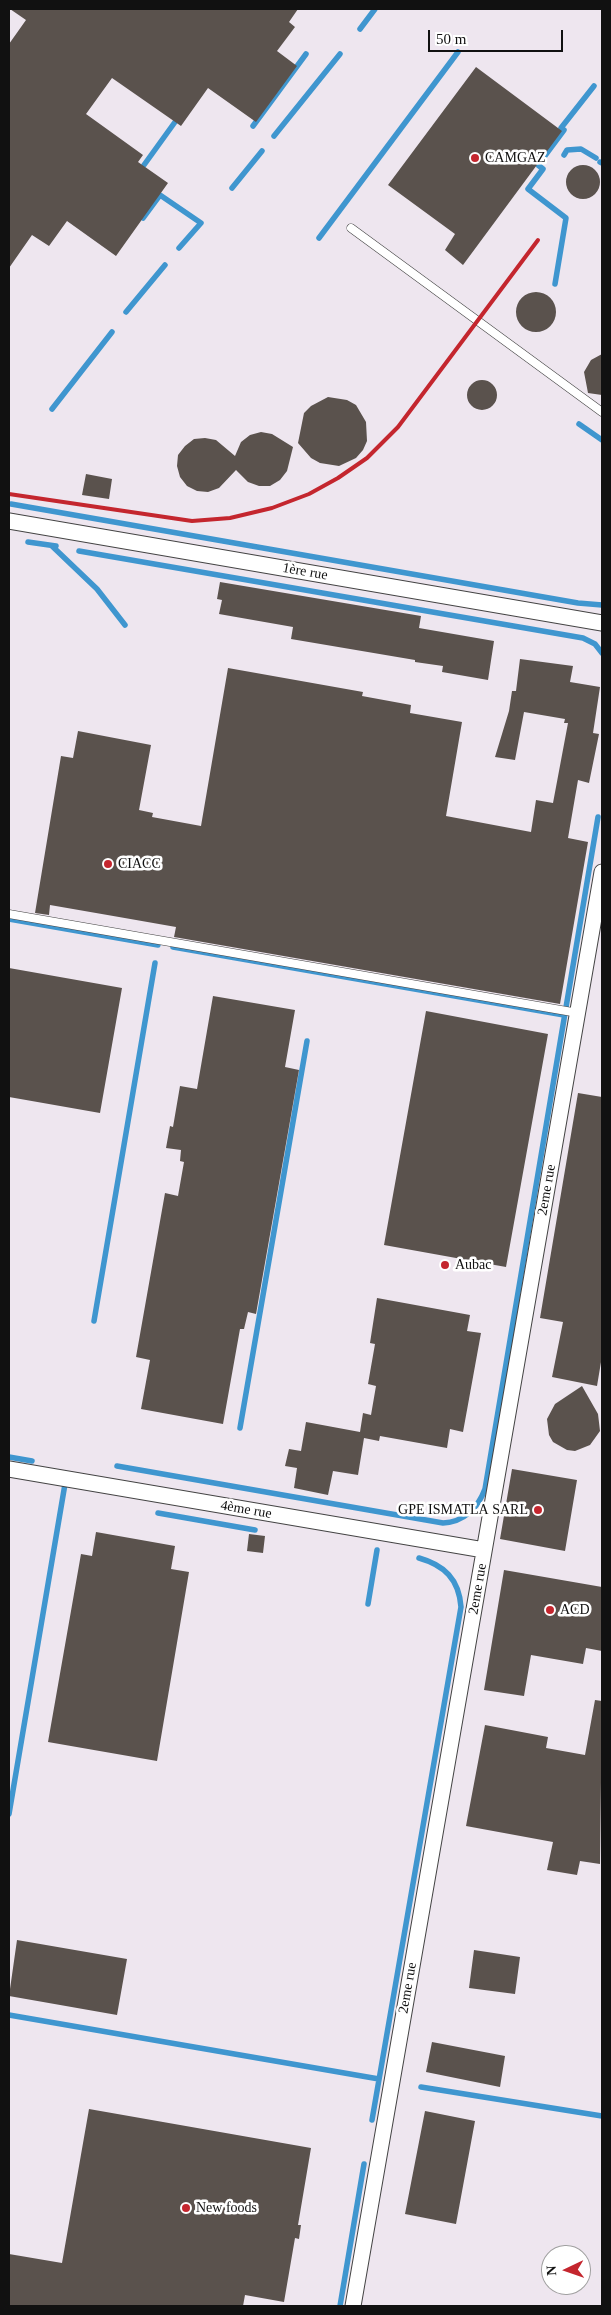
<!DOCTYPE html>
<html>
<head>
<meta charset="utf-8">
<style>
	body { margin:0 }
	#map { position:relative; width:611px; height:2315px; overflow:hidden; background:#fffdf5; font-family:Georgia,serif }
	canvas { display:block }
	.frame { position:absolute; inset:0; border:10px solid #111; pointer-events:none }
	.north { position:absolute; left:541px; top:2245px; width:50px; height:50px; box-sizing:border-box; background:#fff; border:1px solid #a0a0a0; border-radius:50%; rotate:267deg; font-size:14px; font-weight:700; line-height:20px; text-align:center; color:#111 }
	.north::after { content:''; display:block; margin:auto; width:18px; height:22px; background:#c4262e; clip-path:polygon(50% 0,100% 100%,50% 72%,0 100%) }
	.scale { position:absolute; left:428px; top:30px; width:135px; height:22px; box-sizing:border-box; border:2px solid #111; border-top:0; padding-left:6px; font-size:15px; line-height:18px; white-space:nowrap; color:#111; -webkit-text-stroke:4px #fff; paint-order:stroke }
</style>
</head>
<body>
<div id="map">
<canvas width="611" height="2315"></canvas>
<div class="frame"></div>
<div class="north">N</div>
<div class="scale">50 m</div>
</div>
<script>
const ctx = document.querySelector('canvas').getContext('2d');
ctx.lineJoin = 'round';
function fillPath(path, color) { ctx.fillStyle = color; ctx.fill(path, 'evenodd'); }
function stroke(path, color, width, dash) { ctx.strokeStyle = color; ctx.lineWidth = width; ctx.lineCap = dash ? 'butt' : 'round'; ctx.setLineDash(dash || []); ctx.stroke(path); }
function write(font, color, halo, rows, align = 'center') {
  ctx.font = font + ' Georgia,serif'; ctx.lineWidth = 5; ctx.setLineDash([]); ctx.textBaseline = 'middle'; ctx.strokeStyle = halo; ctx.fillStyle = color; for (const [text, x, y, turn = 0] of rows) {
    ctx.save(); ctx.translate(x, y); ctx.rotate((+turn || 0) * Math.PI / 180); ctx.textAlign = isNaN(turn) ? turn : align; if (halo) ctx.strokeText(text, 0, 0); ctx.fillText(text, 0, 0); ctx.restore();
  }
}
fillPath(new Path2D(`
	M9,9H602V2306H9ZM551,2255H581V2285H551Z`), '#eee6ef');
stroke(new Path2D(`
	M360,29L375,9
	M253,126L306,54
	M274,136L340,54
	M564,155L567,150L581,149L596,158
	M600,162L602,163
	M144,165L175,122
	M232,188L262,151
	M143,218L160,195L201,223L179,248
	M319,238L458,52
	M555,284L566,218L528,189L543,169L538,165L564,130L561,128L594,86
	M126,312L165,265
	M52,409L112,332
	M579,424L602,440
	M11,504L578,603L602,605
	M28,542L56,546
	M52,546L97,589L125,625
	M79,551L583,638L595,644L602,653
	M9,919L158,945
	M173,947L564,1015
	M94,1321L155,963
	M240,1428L307,1041
	M9,1457L32,1461
	M117,1466L443,1523C464,1522 478,1508 485,1489L598,817
	M158,1513L255,1530
	M368,1604L377,1550
	M9,1814L65,1484L63,1483
	M9,2015L379,2079
	M421,2087L602,2116
	M372,2120L461,1607C459,1579 444,1565 419,1558
	M340,2306L364,2164`), '#3f96cf', 5.5);
fillPath(new Path2D(`
	M10,9H298L289,22L295,27L277,51L297,66L256,122L208,88L181,126L112,78L86,114L143,155L138,162L168,183L116,256L67,221L49,246L32,235L9,268V44L26,20Z
	M476,67L562,131L463,265L445,250L455,234L388,185Z
	M566 182a17 17 0 1 1 34 0a17 17 0 1 1-34 0Z
	M516 312a20 20 0 1 1 40 0a20 20 0 1 1-40 0Z
	M602,354V395L588,393L584,372L591,360Z
	M467 395a15 15 0 1 1 30 0a15 15 0 1 1-30 0Z
	M328,397L347,400L356,405L366,422L367,441L363,450L356,458L339,466L320,463L311,458L298,443L304,413L311,406Z
	M261,432L272,434L293,447L287,471L280,480L270,486H259L248,482L236,470L219,488L208,492L197,491L187,486L180,477L177,466L178,455L185,446L194,439L205,438L216,440L235,456L241,442L250,435Z
	M86,474L112,479L109,499L82,495Z
	M220,582L421,616L419,628L494,641L488,680L442,672L443,666L415,662V660L291,639L293,627L219,614L222,600L217,599Z
	M520,659L573,666L570,682L600,687L593,733L599,734L589,783L578,780L568,838L588,842L560,1004L174,937L176,927L119,917L50,905L49,915L35,913L61,756L73,758L78,731L151,745L139,810L153,813L152,817L201,826L228,668L363,692L362,696L411,705L410,713L462,722L446,816L531,832L536,800L553,803L568,723H564L565,719L524,712L515,760L495,757L509,711L512,691H516Z
	M9,968L122,988L100,1113L9,1097Z
	M213,996L295,1010L285,1067L299,1070L256,1314L248,1312L244,1329H240L223,1424L141,1409L150,1360L136,1357L165,1193L178,1196L184,1162L180,1161L181,1150L166,1148L170,1126L173,1127L180,1086L197,1089Z
	M426,1011L548,1034L506,1267L384,1245Z
	M578,1093L602,1097V1356L597,1386L552,1377L563,1322L540,1318Z
	M377,1298L470,1315L467,1331L481,1333L463,1432L450,1429L447,1448L380,1436L379,1441L364,1438L358,1475L333,1471L328,1495L294,1488L297,1468L285,1466L289,1449L301,1451L306,1422L360,1432L363,1413L371,1415L376,1386L368,1384L375,1344L370,1343Z
	M582,1386L598,1414L600,1431L590,1445L575,1451L567,1450L553,1442L549,1435L547,1419L555,1404Z
	M512,1469L577,1480L565,1551L500,1539Z
	M96,1532L175,1546L171,1569L189,1572L157,1761L48,1742L81,1554L92,1556Z
	M249,1534L265,1536L263,1553L247,1551Z
	M504,1570L602,1587V1651L586,1648L583,1664L531,1655L524,1696L484,1690Z
	M595,1700L602,1701L600,1864L580,1861L577,1875L547,1870L553,1842L466,1826L485,1725L548,1737L546,1748L585,1755Z
	M17,1940L127,1959L117,2015L9,1996Z
	M474,1950L520,1957L515,1994L469,1988Z
	M432,2042L505,2056L500,2087L426,2072Z
	M89,2109L311,2148L298,2225H301L299,2239L295,2238L284,2302L245,2295L243,2306H9V2254L62,2263Z
	M425,2111L475,2121L456,2224L405,2214Z`), '#5a524d');
const service = new Path2D(`
	M351,228L602,412
	M9,914L578,1013`);
const minor = new Path2D(`
	M9,521L602,623
	M9,1469L484,1550
	M353,2306L602,872`);
stroke(service, '#444', 9);
stroke(minor, '#444', 17);
stroke(service, '#fff', 8);
stroke(minor, '#fff', 15);
stroke(new Path2D(`
	M9,494L192,521L230,518L272,508L309,494L338,478L367,458L398,427L538,240`), '#c4262e', 4);
for (const [x, y, r, color] of [
	[475,158,5,"#c4262e"],
	[108,864,5,"#c4262e"],
	[445,1265,5,"#c4262e"],
	[538,1510,5,"#c4262e"],
	[550,1610,5,"#c4262e"],
	[186,2208,5,"#c4262e"]
]) { const dot = new Path2D(); dot.arc(x, y, r, 0, 2 * Math.PI); ctx.fillStyle = color; ctx.fill(dot); stroke(dot, '#fff', 2); }
write('14px', '#111', '#fff', [
	["CAMGAZ",485,158],
	["CIACC",118,864],
	["Aubac",455,1265],
	["GPE ISMATLA SARL",528,1510,"right"],
	["ACD",560,1610],
	["New foods",196,2208]
], 'left');
write('14px', '#111', '#fff', [
	["1ère rue",305,572,10],
	["2eme rue",547,1190,-80],
	["4ème rue",246,1510,10],
	["2eme rue",478,1589,-80],
	["2eme rue",408,1988,-80]
]);
</script>
</body>
</html>
